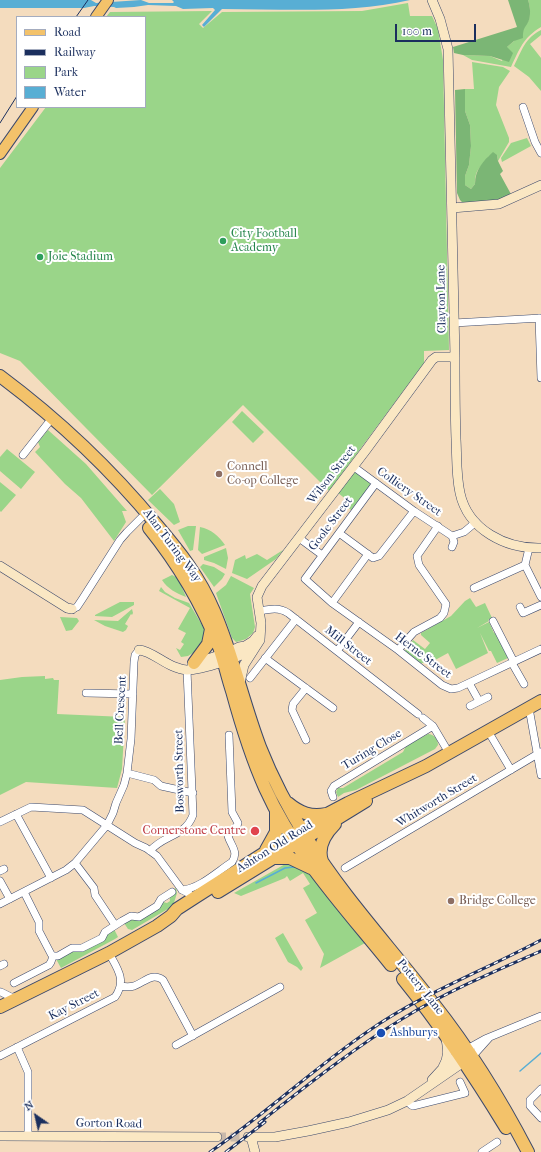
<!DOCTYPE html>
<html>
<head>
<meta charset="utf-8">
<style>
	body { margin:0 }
	#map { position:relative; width:541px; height:1152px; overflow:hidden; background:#f4dcbe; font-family:"IM FELL French Canon",serif }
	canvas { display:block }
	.legend { position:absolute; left:16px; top:16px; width:130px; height:92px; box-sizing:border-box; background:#fff; border:1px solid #a4acbf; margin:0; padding:5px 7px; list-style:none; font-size:12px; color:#1b2f5e }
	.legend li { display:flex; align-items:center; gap:8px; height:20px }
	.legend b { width:20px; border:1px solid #a4acbf }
	.north { position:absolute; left:16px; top:1096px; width:40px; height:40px; -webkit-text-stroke:3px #fff; paint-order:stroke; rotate:326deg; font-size:11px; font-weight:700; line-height:16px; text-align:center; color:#1b2f5e }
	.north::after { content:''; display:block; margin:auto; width:14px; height:18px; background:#1b2f5e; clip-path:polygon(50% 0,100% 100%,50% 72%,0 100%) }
	.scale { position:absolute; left:395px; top:24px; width:81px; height:18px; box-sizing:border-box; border:2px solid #1b2f5e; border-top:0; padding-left:5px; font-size:12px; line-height:14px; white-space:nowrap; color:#1b2f5e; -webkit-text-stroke:3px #fff; paint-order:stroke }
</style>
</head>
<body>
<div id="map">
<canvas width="541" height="1152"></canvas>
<ul class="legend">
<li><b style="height:5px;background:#f3c26a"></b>Road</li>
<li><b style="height:5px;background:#1b2f5e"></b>Railway</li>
<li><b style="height:11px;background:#9ad589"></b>Park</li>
<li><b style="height:11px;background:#58aed4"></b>Water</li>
</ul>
<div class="north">N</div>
<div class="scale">100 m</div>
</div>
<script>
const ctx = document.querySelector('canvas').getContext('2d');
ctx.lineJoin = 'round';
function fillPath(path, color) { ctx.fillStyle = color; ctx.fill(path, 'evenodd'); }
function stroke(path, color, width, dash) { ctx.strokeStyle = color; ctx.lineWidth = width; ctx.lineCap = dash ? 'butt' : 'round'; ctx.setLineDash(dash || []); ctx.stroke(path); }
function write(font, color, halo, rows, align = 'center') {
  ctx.font = font + ' "IM FELL French Canon",serif'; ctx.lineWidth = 4; ctx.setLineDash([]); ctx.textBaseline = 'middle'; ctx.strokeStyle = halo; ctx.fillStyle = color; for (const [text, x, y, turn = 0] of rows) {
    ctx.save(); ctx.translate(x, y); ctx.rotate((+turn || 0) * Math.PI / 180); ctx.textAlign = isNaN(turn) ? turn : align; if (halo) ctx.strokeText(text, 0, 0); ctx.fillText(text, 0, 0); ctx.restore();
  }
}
fillPath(new Path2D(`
	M528,0H541V27C523,38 520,48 511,67L472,60L463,55L490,56L502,61L507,47L514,41L529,20L530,8Z
	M408,3L410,16H432L438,29L443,60L449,350L424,351V363L329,491L243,405L152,495L20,361L0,353V168L46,107H145V17H106L110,12L212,11L199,24L203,28L222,12L362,11Z
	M541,30V35L530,44L541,58V91L529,77L514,66C522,50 525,38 541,30Z
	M472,62L503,67L510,71L499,87L496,105L509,138V142L498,161L497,155L489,156C481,168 475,168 475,184L471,189L465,185V176L469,165L471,146L470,125L465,111V89H474Z
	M527,138L531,146L502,162L501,158L511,143Z
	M242,411L264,432L253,443L232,422Z
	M48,430L86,464L127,511H122L126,522L114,541L81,498L65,484L35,452L40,447L38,442Z
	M7,449L35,472L21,489L0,471V457Z
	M355,471L371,484L351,510L344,504L347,500L338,493Z
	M0,482L16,495L1,512L0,511Z
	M160,489L174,504L180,522L174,525L148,500Z
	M188,526H196L193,550L190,551L178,530Z
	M200,527C211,529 219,536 225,545L202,554L198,550Z
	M226,548L228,558L226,569L214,563L204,560V557Z
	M283,550L276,559L247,579L232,573L235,560L245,555L246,559L257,554L267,560Z
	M203,564L214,567L225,574L222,579L214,587L200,567Z
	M172,575L178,578L186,597C176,593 168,589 162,580Z
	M231,576L254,588L250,594L255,627L253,633L246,639L240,641L236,642L232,638L216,593L226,585Z
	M161,587L165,592L175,598L189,603L205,630V639L196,651L188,656L181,657L176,648L180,650L184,644L181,642L186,633L178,629L190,608L159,591Z
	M470,598L476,607L485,603L492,618L488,620L489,621L477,628L489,622L494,633H495L508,658L497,663L491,651H489L480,633L488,653L456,669L448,653L437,659L419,664L404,652L413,640L425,649L430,643L421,635V633L451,616L465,601Z
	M120,602H134V605L112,617L95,616V615Z
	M132,609L133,613L132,615L131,614L125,624L128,626L126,630L123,632L105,626L94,620L118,621Z
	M60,617L77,618L79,621L72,630L66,631Z
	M45,676V679L53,678L54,680H59L57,714L125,717L122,769L117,788L26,782L0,795V680L22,677Z
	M428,734C434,734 438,739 438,745L435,749L356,790L344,793L338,797L336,792L338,788H343L403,752L406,746Z
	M287,863L303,868L311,876L365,943L320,968L324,954L305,920L317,913L303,888L310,884L303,873L290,881L287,876L285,878L241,896L234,893Z
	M176,888L177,893L173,906L132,930L128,929L124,923L163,902L167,903L170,901C169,896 172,890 176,888Z
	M114,929L118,937L115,939L61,968L56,959Z
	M283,933L303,968L301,971L297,967L288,962L275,938Z`), '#9ad589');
fillPath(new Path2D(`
	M508,0H528C530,6 531,13 529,20C526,28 523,26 523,38L514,41L507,47L513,53L509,62L490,56L463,55L454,53L453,47L517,27Z
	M465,89V111L470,125L471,146L469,165L465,176V185L471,189L475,184C475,170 483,161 493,152L497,155L498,161L503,171L500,174L512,196L502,200L463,203L460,200L457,193L455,90Z`), '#7bb675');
fillPath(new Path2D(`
	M0,0H91L96,3L141,0L149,3H173L174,2L172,0H410C349,14 284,9 222,9L204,27L202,25L215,10L213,8L183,9L176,6L148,5L134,7L116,8L114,7L94,6L84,8H0Z`), '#58aed4');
stroke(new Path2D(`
	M256,883L285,868L294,867
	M520,1071L541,1053`), '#58aed4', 1.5);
stroke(new Path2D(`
	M217,1137H248`), '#c9b9ab', 9, [9, 4.5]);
const street = new Path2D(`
	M523,107L535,142L541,153
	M539,318L541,378
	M454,323L541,318
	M23,455L49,422
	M354,467L414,511L452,536L464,532L476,522
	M376,483L305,579L332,603L398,650L442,685L451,689L458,688L541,649
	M339,533L373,558L379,556L414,511
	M299,538L322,555
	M452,547L454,542L452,536
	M529,548L525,565L541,597
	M474,588L525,565
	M332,603L368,554
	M520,607L523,613L541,605
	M72,609L77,607L83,598L120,540L127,532L141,518
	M260,611C270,609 279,607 288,613L418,714
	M493,621L514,662
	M398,650L414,632L440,618L444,613L446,604L419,565L417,556L438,526
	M337,651L359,622
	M265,658L333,708
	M512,663L524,684
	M250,678L296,619
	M469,683L479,701
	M306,688L293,704L292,710L306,740
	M86,693L133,694
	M470,706L488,697
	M529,708L541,775
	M423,718L433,726L449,753
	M488,731L511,770
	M127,773L154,780L161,786L193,793
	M333,797L331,791L334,786L433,726
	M16,814L51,878
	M0,822L31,807L83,810L135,843L146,848L157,856L182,890L188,893L194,898
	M150,851C163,835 185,837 193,815L187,670
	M75,863L94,888L95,895L115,925
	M345,868L541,752
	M0,871L4,869
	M0,881L10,899
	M182,890C199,889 218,871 232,862C239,852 231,846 228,836L231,831L237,826L238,823L232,812L229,735
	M24,892L39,922V931L51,954L53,956
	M0,904L66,870L75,863L107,825L113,813L116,803L124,785L127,773L131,739L134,662L135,655L139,650
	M0,966L4,964
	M14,983L49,965L51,962L53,956H58L72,948H82L102,938L105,932L122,921L131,916L139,917L157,906L161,899L172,892
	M121,986C125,987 130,987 134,986C145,982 152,972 163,980L193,1036
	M1,992L11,997H18
	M176,1045L280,987
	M17,1047L28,1072V1135
	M467,1049L485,1039L541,1016
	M0,1056L115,997C127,980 117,968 109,953
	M472,1057L489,1038
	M541,1089L530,1100V1106L541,1118
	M407,1101L411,1105L413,1106L465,1093L460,1082
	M482,1152L497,1142`);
const secondary = new Path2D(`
	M432,0L440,19L448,49L455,357C455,384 455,411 456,439C457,457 456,475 460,493C468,530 506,549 541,548
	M452,208L499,204L541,185
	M0,566L67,608L72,609
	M139,650C151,651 163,663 175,667C178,668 183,670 187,670C200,670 245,657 254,647
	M192,664L229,652L239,647L245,646L253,641L257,636
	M240,683L244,665L260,640L261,623L257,597L262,586L366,450L432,360L436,357H455
	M443,1067C449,1057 448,1050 446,1039
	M432,1080L443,1068L464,1051
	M0,1136L217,1137
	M248,1137H275L308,1131L349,1122L388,1110L407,1101L468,1059
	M251,1137L255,1152`);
const primary = new Path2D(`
	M96,17L108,0
	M0,154L33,107`);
const highway = new Path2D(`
	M0,376C59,420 109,467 156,524C180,552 199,576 214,611C233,655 243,702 260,747C273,780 289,810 308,840C344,898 392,949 433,1003C470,1050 501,1100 528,1152
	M149,528C179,565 201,602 219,647C224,661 227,676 232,691C241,724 251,757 265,788C295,855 346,909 391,965
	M194,663L208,644L211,629
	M288,803C300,813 311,817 326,814
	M266,850L276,832V811
	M275,858H290L311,868
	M322,861C317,846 325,834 335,824
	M218,892L366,801
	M403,979C441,1026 475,1077 506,1128
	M0,1007L109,953L157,926L171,916L177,909L194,898L302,829L329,813L348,803L426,766L541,701`);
stroke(street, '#3c496c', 8);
stroke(secondary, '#3c496c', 10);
stroke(primary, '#3c496c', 12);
stroke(highway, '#3c496c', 14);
stroke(street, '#fff', 7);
stroke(secondary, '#fae7c3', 9);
stroke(primary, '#f3c26a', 10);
stroke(highway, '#f3c26a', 12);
stroke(new Path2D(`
	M76,17L88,0
	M0,123L17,96`), '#1b2f5e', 1);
const rail = new Path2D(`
	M259,1123C305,1087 351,1050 402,1019C444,993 495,971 541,951
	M210,1152C264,1115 313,1069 367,1032C421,994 483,971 541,940
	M226,1152L265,1122`);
stroke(rail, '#1b2f5e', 3);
stroke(rail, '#fff', 1.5, [4.5]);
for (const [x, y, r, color] of [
	[223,241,4,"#2e9e5b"],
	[40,257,4,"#2e9e5b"],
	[219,474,4,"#8d6e63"],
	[255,831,5,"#e0444e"],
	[451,901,4,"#8d6e63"],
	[381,1033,5,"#1a4fb4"]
]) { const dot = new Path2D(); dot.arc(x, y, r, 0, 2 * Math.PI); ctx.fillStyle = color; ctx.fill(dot); stroke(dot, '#fff', 1.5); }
write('12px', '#27864d', '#fff', [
	["City Football",231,234],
	["Academy",231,248],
	["Joie Stadium",48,257]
], 'left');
write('12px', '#1b2f5e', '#fff', [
	["Clayton Lane",442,299,-91],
	["Wilson Street",332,475,-52],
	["Colliery Street",409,492,35],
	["Goole Street",331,524,-53],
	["Alan Turing Way",172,546,53],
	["Mill Street",348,646,38],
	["Herne Street",423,656,37],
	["Bell Crescent",121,710,-87],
	["Turing Close",372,750,-31],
	["Bosworth Street",180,771,-91],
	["Whitworth Street",437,801,-31],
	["Ashton Old Road",275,847,-32],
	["Pottery Lane",420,987,51],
	["Kay Street",74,1005,-27],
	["Gorton Road",109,1124,1]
]);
write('12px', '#785e54', '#fff', [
	["Connell",227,467],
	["Co-op College",227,481],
	["Bridge College",459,901]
], 'left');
write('12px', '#be3a42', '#fff', [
	["Cornerstone Centre",246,831]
], 'right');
write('12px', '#164399', '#fff', [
	["Ashburys",390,1033]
], 'left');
</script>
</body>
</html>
